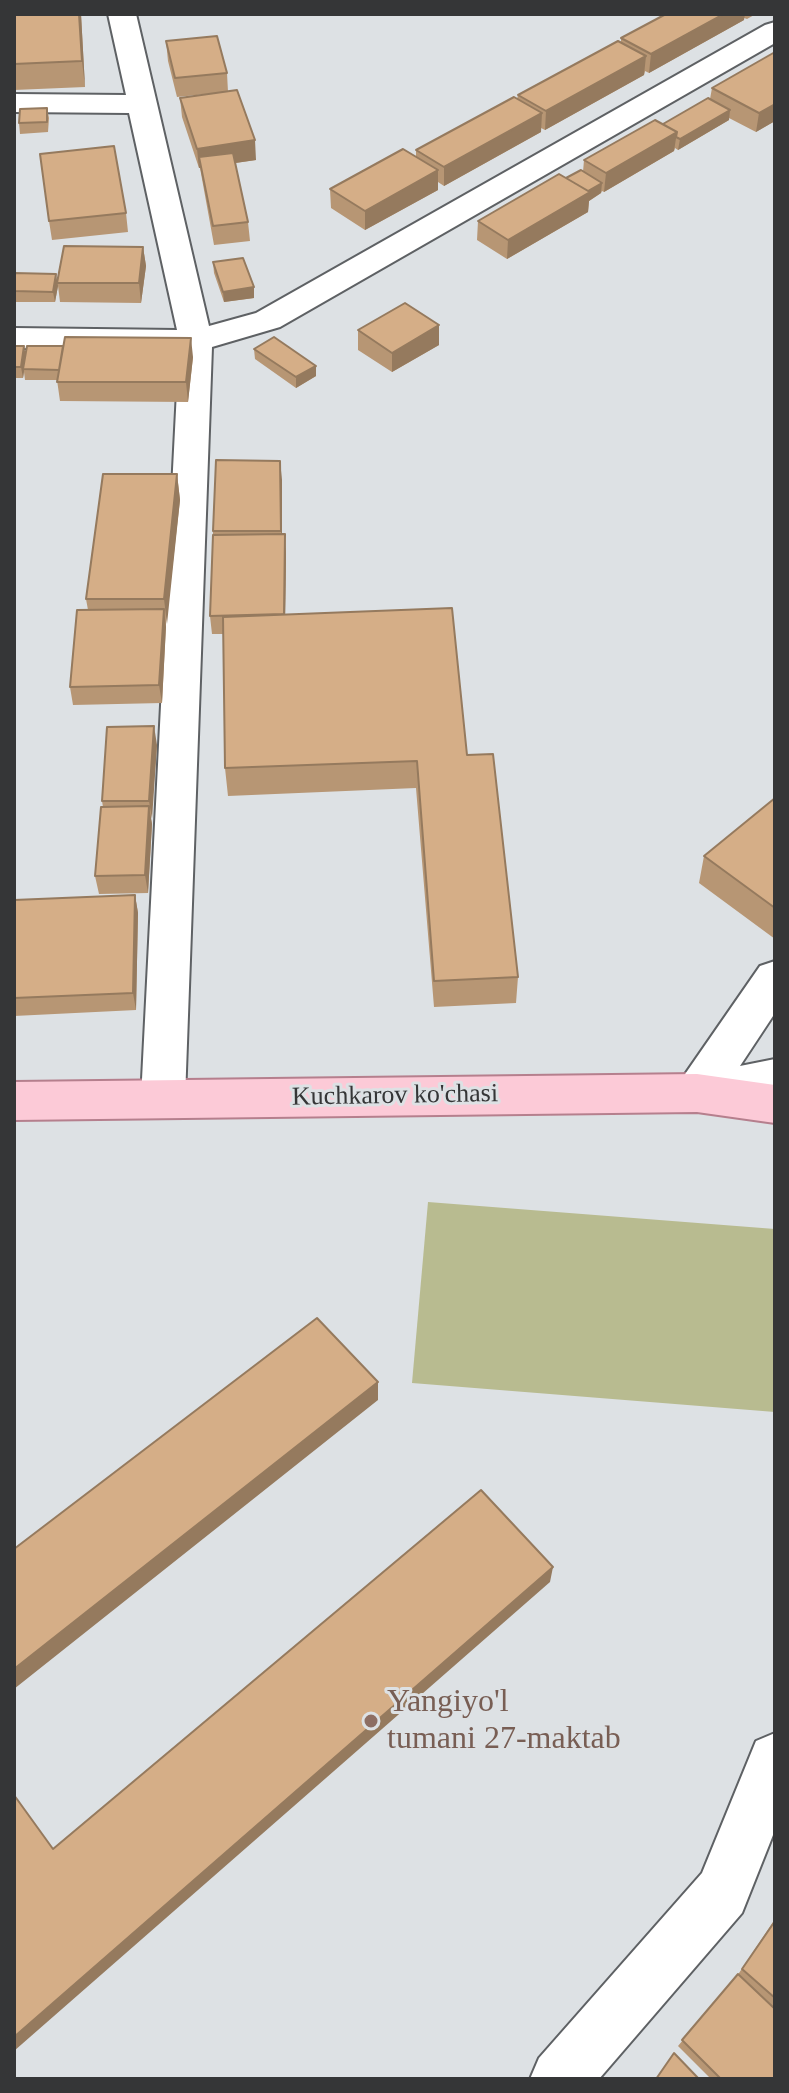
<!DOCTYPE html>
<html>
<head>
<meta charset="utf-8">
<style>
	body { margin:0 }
	#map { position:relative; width:789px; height:2093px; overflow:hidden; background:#dde1e4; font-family:Georgia,serif }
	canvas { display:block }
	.frame { position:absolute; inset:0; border:16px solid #353637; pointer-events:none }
</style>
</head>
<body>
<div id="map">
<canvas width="789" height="2093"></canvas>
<div class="frame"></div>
</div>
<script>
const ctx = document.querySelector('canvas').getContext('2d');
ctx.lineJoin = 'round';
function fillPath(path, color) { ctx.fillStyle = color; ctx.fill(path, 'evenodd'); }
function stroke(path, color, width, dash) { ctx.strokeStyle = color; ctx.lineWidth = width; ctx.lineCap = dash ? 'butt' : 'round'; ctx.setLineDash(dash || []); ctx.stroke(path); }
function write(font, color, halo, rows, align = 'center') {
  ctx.font = font + ' Georgia,serif'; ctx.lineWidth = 6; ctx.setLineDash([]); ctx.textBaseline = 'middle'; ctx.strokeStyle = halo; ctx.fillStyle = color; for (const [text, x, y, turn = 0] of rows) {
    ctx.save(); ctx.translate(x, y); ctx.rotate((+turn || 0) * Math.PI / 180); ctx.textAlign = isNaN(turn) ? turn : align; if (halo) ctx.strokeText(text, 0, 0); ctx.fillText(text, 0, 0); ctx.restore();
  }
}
fillPath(new Path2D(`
	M428,1202L775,1229V1412L412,1383Z`), '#b8bb90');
const minor = new Path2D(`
	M108,14H136L209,326L256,313L765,25L775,22V43L280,327L212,347L185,1099L179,1112L163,1118L147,1112L141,1099L179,351L14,348V328L177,330L129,113L14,112V94L126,95Z
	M775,961V1013L740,1066L775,1059V1097L697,1112L681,1106L675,1093L681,1080L760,966Z
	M775,1733V1830L742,1913L599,2079H530L539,2058L702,1873L756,1741Z`);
const major = new Path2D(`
	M697,1074L775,1085V1123L697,1112L14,1120V1082Z`);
stroke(minor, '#5e6164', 4);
stroke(major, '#b57f8d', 4);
fillPath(minor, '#fff');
fillPath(major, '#fccad7');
fillPath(new Path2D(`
	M14,14H81L85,87L14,90Z
	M666,14H756L747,19L744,18V20L649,73L645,71L644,75L545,130L541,128V132L444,186L438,182V190L365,230L331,208L330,189L416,157V150L517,99L518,95L621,42V38Z
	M166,41L227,73L228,92L256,160L235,163L248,222L250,241L214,245L200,168H199L182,117L180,98L226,92L177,97L168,61Z
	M775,52V121L756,132L729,118V120L678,150L675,148L674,151L604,192L602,191L601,193L589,201L588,212L507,259L477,240L478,221L583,172L584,160L663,124L710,99L712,88Z
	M47,108L49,118L48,132L20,134L19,123Z
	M126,213L128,232L52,240L49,221Z
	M143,247L146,266L141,303L60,302L58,286L55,302H14V273L58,281Z
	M213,262L254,287V298L224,302L214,273Z
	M439,325V345L392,372L358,350V330Z
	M14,346L26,354L193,357L188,402L60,401L57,380H25L24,372L23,378H14Z
	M254,349L316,366V376L296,388L255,359Z
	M177,474L180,500L166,624L162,703L73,705L70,687L88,610L86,599Z
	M282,480V534L286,553L285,614L467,755L518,977L516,1003L434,1007L416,788L228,796L225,768L223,634H212L210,616L213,531Z
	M157,745L151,819L152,824L148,893L99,894L95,876L103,807L102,801Z
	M775,798V939L699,883L704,856Z
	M135,895L138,913L136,1010L14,1016V900Z
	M775,1919V2079H711L678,2046L737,1976Z`), '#b79674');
fillPath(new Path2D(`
	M79,14H81L85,87L82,61Z
	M724,14H745L744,20L649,73L651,54Z
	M646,56L644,75L545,130L546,111Z
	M775,104V121L756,132L759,113Z
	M730,110L729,120L678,150L680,139Z
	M542,113L541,132L444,186V167Z
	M677,132L674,151L604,192L606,173Z
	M255,140L256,160L201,168L199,157L200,168H199L197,149Z
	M438,170V190L365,230V211Z
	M602,183L601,193L589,201L588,212L507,259L508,240Z
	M143,247L146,266L141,303L139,283Z
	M56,274L58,286L55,302L53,292Z
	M254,287V298L224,302L223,292Z
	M439,325V345L392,372V353Z
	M191,338L193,357L188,402L186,382Z
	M24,346L26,357L23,378L21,367Z
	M316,366V376L296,388V377Z
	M280,461L282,480V550L281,531Z
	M177,474L180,500L167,624L164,599Z
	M285,534L286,553L285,633L284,615Z
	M164,609L166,627L162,703L159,685Z
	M154,726L157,745L152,819L149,801Z
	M149,806L152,824L148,893L145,875Z
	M135,895L138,913L136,1010L133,993Z
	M378,1382V1400L14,1689V1669Z
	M553,1567L550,1582L14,2051V2037Z`), '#957a5e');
const building = new Path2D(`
	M14,14H79L82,61L14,64Z
	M666,14H724L651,54L621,38Z
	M217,36L227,73L175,78L166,41Z
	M618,41L646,56L546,111L518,95Z
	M775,52V104L759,113L712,88Z
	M237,90L255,140L197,149L180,98Z
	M514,97L542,113L444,167L416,150Z
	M708,98L730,110L680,139L676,137L677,132L663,124Z
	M47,108V122L19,123L20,109Z
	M655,120L677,132L606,173L584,160Z
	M114,146L126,213L49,221L40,154Z
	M403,149L438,170L365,211L330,189Z
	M233,153L248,222L213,226L199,157Z
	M581,170L602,183L588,191L566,178Z
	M559,174L590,192L508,240L478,221Z
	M64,246L143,247L139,283H57Z
	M243,258L254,287L223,292L213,262Z
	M14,273L56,274L53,292L14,291Z
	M405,303L439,325L392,353L358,330Z
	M65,337L191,338L186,382H57Z
	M274,337L316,366L296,377L254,349Z
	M14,346H24L21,367H14Z
	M27,346H63L59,370L23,369Z
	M216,460L280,461L281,531H213Z
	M103,474H177L164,599H86Z
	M285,534L284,614L210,616L213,535Z
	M452,608L467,755L493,754L518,977L434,981L417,761L225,768L223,617Z
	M164,609L159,685L70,687L77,610Z
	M154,726L149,801H102L107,727Z
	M775,798V908L704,856Z
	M149,806L145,875L95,876L101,807Z
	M135,895L133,993L14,998V900Z
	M317,1318L378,1382L14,1669V1549Z
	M481,1490L553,1567L14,2037V1795L53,1849Z
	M775,1921V1998L742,1969Z
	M738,1974L775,2009V2079H721L682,2040Z
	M674,2053L699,2079H656Z`);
fillPath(building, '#d5ae87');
stroke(building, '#957a5e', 2);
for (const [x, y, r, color] of [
	[371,1721,8,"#8d6e63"]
]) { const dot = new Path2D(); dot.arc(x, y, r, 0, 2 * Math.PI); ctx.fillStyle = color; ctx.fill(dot); stroke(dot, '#dde1e4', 3); }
write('26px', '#353637', '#dde1e4', [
	["Kuchkarov ko'chasi",395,1096,-1]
]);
write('32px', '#785e54', '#dde1e4', [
	["Yangiyo'l",387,1703],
	["tumani 27-maktab",387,1740]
], 'left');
</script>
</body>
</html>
